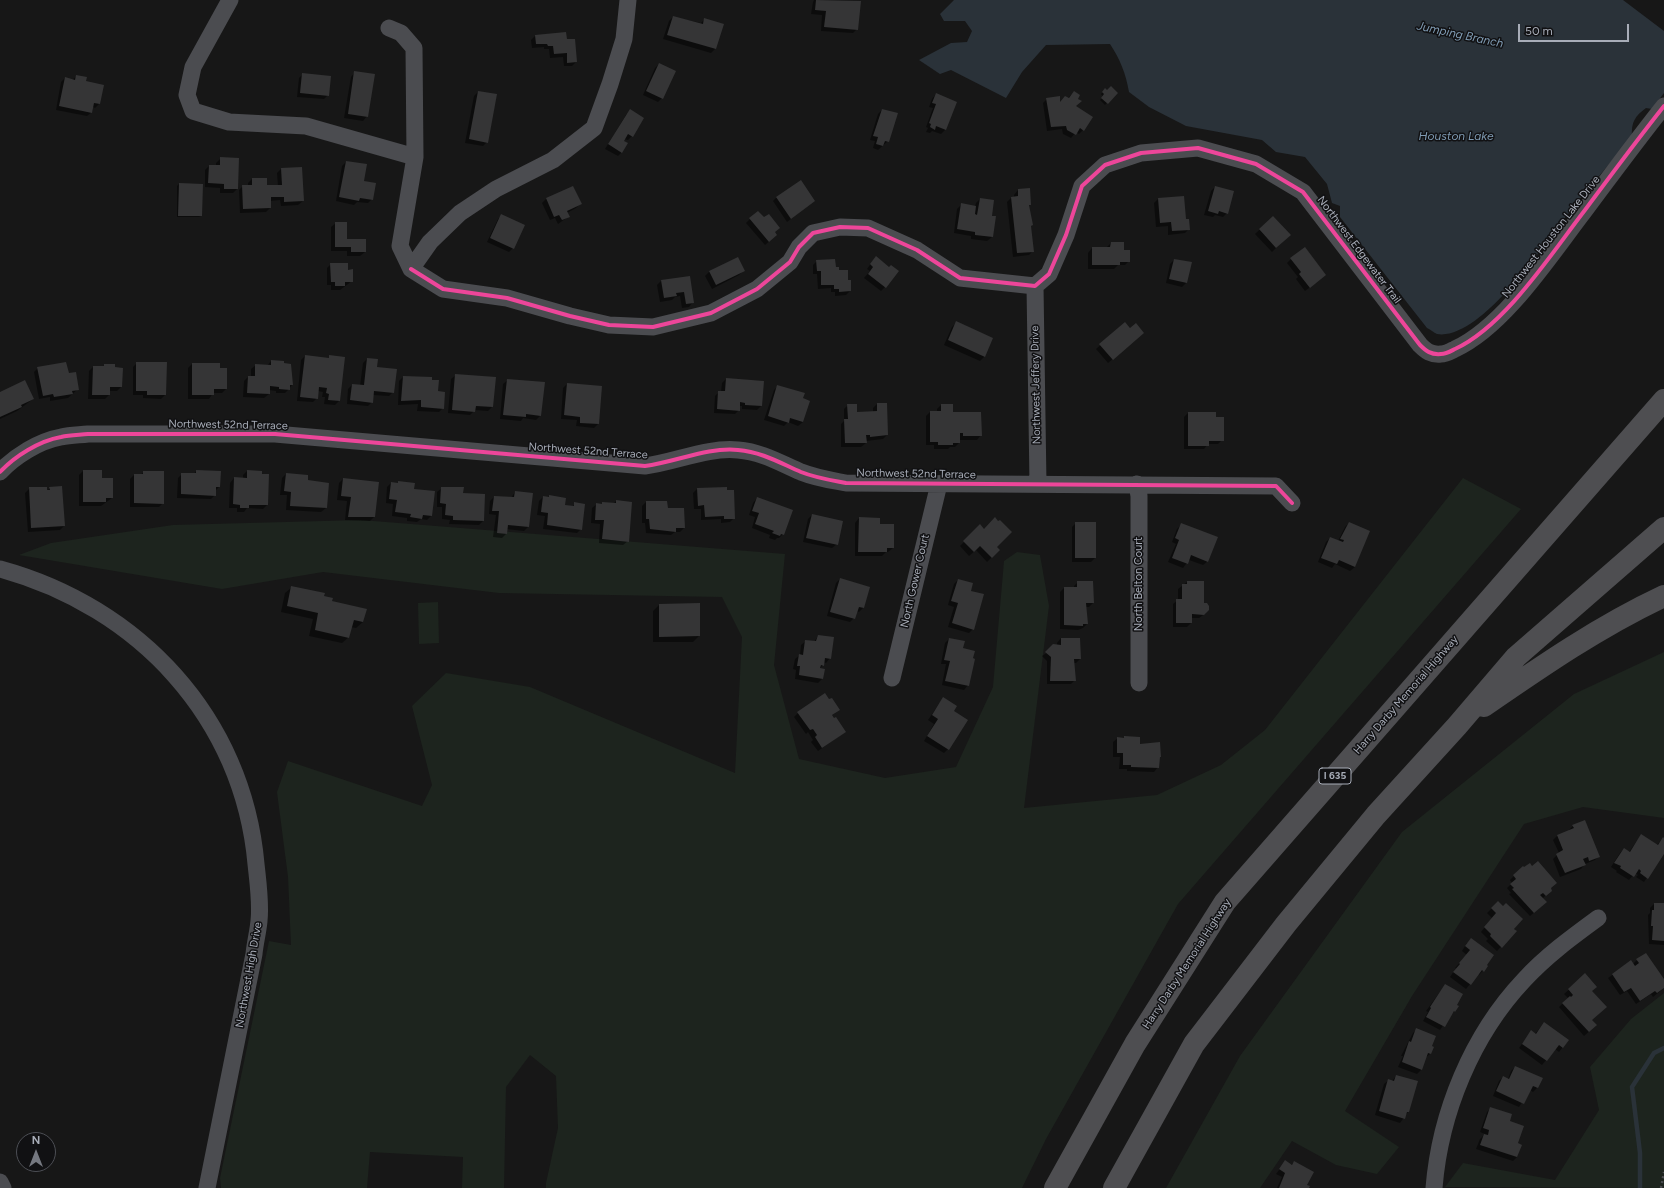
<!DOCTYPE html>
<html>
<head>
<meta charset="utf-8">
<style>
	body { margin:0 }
	#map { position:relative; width:1664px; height:1188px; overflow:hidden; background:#171717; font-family:Figtree,sans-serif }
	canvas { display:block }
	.north { position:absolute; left:16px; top:1132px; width:40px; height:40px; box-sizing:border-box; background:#111113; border:1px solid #4d4f55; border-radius:50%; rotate:0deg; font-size:11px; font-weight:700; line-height:16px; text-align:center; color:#a8adb8 }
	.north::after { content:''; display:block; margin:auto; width:14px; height:18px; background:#757880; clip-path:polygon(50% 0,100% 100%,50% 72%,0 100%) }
	.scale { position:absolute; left:1518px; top:24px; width:111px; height:18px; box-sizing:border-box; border:2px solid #a8adb8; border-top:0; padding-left:5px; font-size:12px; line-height:14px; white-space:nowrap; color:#a8adb8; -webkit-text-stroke:3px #111113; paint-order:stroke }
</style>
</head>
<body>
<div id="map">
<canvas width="1664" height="1188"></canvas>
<div class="north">N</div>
<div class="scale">50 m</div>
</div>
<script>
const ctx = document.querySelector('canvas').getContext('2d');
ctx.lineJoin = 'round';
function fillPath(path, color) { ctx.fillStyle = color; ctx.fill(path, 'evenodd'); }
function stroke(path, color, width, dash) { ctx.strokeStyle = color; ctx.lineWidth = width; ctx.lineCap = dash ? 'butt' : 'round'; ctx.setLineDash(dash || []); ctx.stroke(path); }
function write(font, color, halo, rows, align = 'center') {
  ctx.font = font + ' Figtree,sans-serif'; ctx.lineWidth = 3; ctx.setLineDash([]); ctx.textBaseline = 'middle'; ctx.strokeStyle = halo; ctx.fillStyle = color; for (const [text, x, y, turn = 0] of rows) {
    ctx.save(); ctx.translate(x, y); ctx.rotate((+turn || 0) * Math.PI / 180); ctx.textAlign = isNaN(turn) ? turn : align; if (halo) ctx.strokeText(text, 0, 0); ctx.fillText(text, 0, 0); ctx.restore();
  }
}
fillPath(new Path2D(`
	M1463,478L1521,509L1178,904L1046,1139L1022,1188H546V1183L558,1128L556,1076L530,1055L506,1087L504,1188H462L463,1157L370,1152L367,1188H221L220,1178L269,941L291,945L288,877L277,792L288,761L422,806L432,785L412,706L446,673L530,687L735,773L742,637L722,597L499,593L323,572L222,589L19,555L51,543L173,525L361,520L785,554L774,665L799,759L885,778L956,767L993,687L1004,561L1017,552L1040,555L1049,606L1024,808L1157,795L1221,765L1265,730Z
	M438,602L439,643L419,644L418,603Z
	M1664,652V818L1583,807L1524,824L1412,996L1345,1111L1399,1147L1377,1174L1336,1165L1292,1141L1260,1188H1166L1240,1056L1402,832L1574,694Z
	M1664,993V1188L1445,1187L1463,1163L1555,1180L1599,1110L1590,1067L1631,1019Z`), '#1d241e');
fillPath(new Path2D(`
	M954,0H1623L1664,31V93L1652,109L1646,108C1635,116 1631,122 1632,137C1609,164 1586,191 1564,219C1541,249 1479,341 1437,334C1434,333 1430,329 1427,328L1340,217V206L1332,203L1327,184L1305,157L1276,152L1262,140L1186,126L1149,107L1129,92C1126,74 1120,59 1110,44L1046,45L1022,72L1006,98L951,70L940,74L919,60L951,43L967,42L972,31L965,21H944L940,14Z`), '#2a3239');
fillPath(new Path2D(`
	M814,0L860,1L857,29L853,33L821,31L822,15L811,14L813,2Z
	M673,17L701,23L705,19L715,49L711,53L663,39L669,21Z
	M535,36L566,41L576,62L572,66H564L563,57L550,58L549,49H544V47L532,48L531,40Z
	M659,64L662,98L658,102L643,95L655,68Z
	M355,72L367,116L363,121L344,118L351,77Z
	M303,74L328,95L324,99L297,97L299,78Z
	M77,76L84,82L99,104L95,108L93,107L92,112L87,116L56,110L61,82L65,78L72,80Z
	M1105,90L1116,93L1105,105L1100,100L1103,97L1101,94Z
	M478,92L487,142L483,146L465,143L474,96Z
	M1074,92L1075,107L1083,130L1079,134L1076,132L1071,138L1063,134L1062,129L1047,131L1043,103L1047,99L1060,103L1068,98Z
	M936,94L956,102L945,130L941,134L932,131L930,133L926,132L928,128L926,127L933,108L929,107L932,99Z
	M882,110L888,141L878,150L873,148L875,141L870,140L878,114Z
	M630,111L643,118L632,136L628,140L624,139L622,152L618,156L605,149L626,115Z
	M221,158L238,159L237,189L233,193H220V188L205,187V170L209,166H216V163Z
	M346,162L362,181L372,199L368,203L357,202L354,205L336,201L342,166Z
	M281,169L303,201L298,205L281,206L280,200L270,201V208L266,212L240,213L239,190L243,186H248V183L252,179H266V186H278L277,173Z
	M179,184L201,216L199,217H177V186Z
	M1215,187L1227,213L1223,217L1215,215L1213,217L1204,215L1211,191Z
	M1018,190L1030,204L1029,206L1032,225L1030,227L1033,251L1029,255L1013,257L1007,202L1011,198H1014V195Z
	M777,197L801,211L787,222L773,201Z
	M546,199L580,204L576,208L567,213L568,217L558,224L555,218L550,220L542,203Z
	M980,199L991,216L994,217L992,237L987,241L971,239V236L954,233L957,209L961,205L975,207L976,203Z
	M1158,199L1185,220L1189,229L1185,233L1168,235V226L1156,227L1154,203Z
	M502,215L513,248L509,252L487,242L498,219Z
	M1273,217L1285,239L1272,252L1255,234Z
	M750,219L774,233L772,239L765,245L746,223Z
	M336,223L346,240L365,252L360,256H347V251H331V227Z
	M1111,243L1123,251L1129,261L1125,265H1118L1114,269H1088V253L1092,248L1107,247Z
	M1291,259L1321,279L1305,291L1296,279L1298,277L1287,263Z
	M1174,260L1186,283L1182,287L1166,283L1170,264Z
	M817,261L835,268L847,281H850V291L846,295L835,296V292H831V288L818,289L817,274H813V265Z
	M872,262L885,287L881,291L864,278L870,271L867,269Z
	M331,264L347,271L352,281L340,290H331V285H327V268Z
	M743,271L739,275L712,289L705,276L709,272Z
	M689,277L693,302L689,307L682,308L680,296L675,297L672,300L660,302L657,285L661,281Z
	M957,322L992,338L984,357L980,361L944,345L952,327Z
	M1125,323L1139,337L1108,363L1096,349Z
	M305,356L328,359L330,356L339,401L335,405L324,404L325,397H322L323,392L318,391L317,398L313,402L297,401L301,360Z
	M367,359L376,368L393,392L389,396L373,395L372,402L368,406L347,404L348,389L352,385L360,386L363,363Z
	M271,361L283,364L292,385L289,389L285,393H276V391L269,390V394L264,398L243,397L244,381L248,377H251V369L256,365L267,366Z
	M137,363L165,395L161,399L143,398V395H133V367Z
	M192,364L219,369L226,389L222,393H213L209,399H188V368Z
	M105,365L121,387L117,391H109V395L105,399H88L89,371L93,367H102Z
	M38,368L68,374L78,389L68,398L50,401V397L39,399L34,372Z
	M456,375L492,407L488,411L475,410L470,415L448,413L451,379Z
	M403,377L437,392L443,408L439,412L417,411L418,404L398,405L399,381Z
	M726,379L763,381L761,406L757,410L742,409V406H739V410L735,414L714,413L715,396L719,392H721L722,383Z
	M508,380L540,416L536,420L523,418L521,421L500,419L503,384Z
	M567,384L598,424L594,428L576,426L577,420L561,419L563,388Z
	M778,386L802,399L803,422L798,426L788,422L784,426L764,420L774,390Z
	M0,393L33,399L17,411L0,419Z
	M877,404L887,435L883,439L866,441V443L861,447H841V424L844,421V409L848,405L856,413L873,412V408Z
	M941,405L952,413L981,435L977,440H959V443L955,447H950L948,449H934V445H926V416L930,412H937V409Z
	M1188,413L1222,440L1218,444H1208L1204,449H1184V417Z
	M83,471L101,479L112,498L101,506H79V475Z
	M196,471L220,472L219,487L215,491V495L211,499L177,498L178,478L182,474H194Z
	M247,471L268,475L267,505L263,509L247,508L244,512H237V508H229L230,483L234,478L243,479V475Z
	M144,472L163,503L159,507H130V479L134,475H140Z
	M286,474L307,481L326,508L321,512L286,510L287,495H280L282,478Z
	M343,479L378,483L374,517L370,521L345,520L347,501L337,500L339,483Z
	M391,483L413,490L431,516L427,520L421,519L417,522L407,521V518L392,516L393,504L386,503L387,487Z
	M30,488L46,492L50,488L64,526L60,530L28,532L25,493Z
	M442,488L462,494L484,495L483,521L479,525L449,524L450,520L442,519V507H437V492Z
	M697,489L734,518L730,522L721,523V519L701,520V509H694L693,493Z
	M515,492L528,527L524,531L506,529V534L502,538L493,537L496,515L489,514L490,501L494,497L511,498Z
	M549,496L563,506L572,507L575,504L581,529L577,533L543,529L545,516L537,515L539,501L543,497L548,498Z
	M757,498L783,534L779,538H777L775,540L769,538L770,535L752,528L755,517L749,515L753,503Z
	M616,501L628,541L623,545L599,543L600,524L591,523L592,508L597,504H613Z
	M646,502L667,509L684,528L680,532H675L671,535L646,533L645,523H642V506Z
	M812,515L837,544L832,548L803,542L808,519Z
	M859,518L879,525L893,548L888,552H886L882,556H855V523Z
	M1076,523L1095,558L1091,562H1072V527Z
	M1349,523L1355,567L1350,571L1335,564L1332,568L1318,562L1326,542L1330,538L1338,541L1345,527Z
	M1181,525L1208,561L1203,565L1189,560L1183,568L1168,562L1176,544L1172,542L1177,529Z
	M980,526L999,550L987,562L976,550L969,556L960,546Z
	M840,579L869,587L863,608L859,612L856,611L854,618L850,622L827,616L836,583Z
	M958,580L973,629L969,633L948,627L954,607L948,605L954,584Z
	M1078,582L1093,603L1089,607H1086L1087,624L1083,628L1078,630L1060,629V592L1064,588H1074V586Z
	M1187,582L1203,604L1206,613L1199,618H1191V623L1187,627H1173V604L1178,600V589Z
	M292,587L323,597L363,622L356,628L351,627L349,637L342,643L309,636L313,619L281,612L285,593Z
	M659,605L699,636L693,642H653V611Z
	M818,636L830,658L826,663L823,662V665L819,669L822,679L818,683L795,679L796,670L793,669L795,659L800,655L801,645L806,641L814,642Z
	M1061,638L1080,659L1076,663H1073L1075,680L1071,684H1047V661L1042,656L1057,646V643Z
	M949,639L962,649L968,685L964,690L942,685L946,664H941L945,643Z
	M943,698L953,711L948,749L944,753L924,741L934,724L928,720Z
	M839,710L831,716L845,732L818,751L811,742L813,740L808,732L806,734L794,717L798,713Z
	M1118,738L1139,745L1158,767L1154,772L1127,771V769H1119L1120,757H1113V742Z
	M1573,826L1599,856L1595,860L1585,864L1581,869L1560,877L1553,859L1559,853L1553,840L1557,836L1569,831V830Z
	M1641,835L1657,845L1663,838L1664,839V852L1644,882L1636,877L1638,875L1635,873L1629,880L1616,872L1617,871L1611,867L1620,853L1624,849L1629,852Z
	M1514,876L1550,889L1547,894L1542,899V906L1530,916L1509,894L1511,893L1507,888L1512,883L1510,880Z
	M1498,902L1516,931L1497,951L1486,941L1488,939L1481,932L1492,918L1487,913Z
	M1654,904L1664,905V945L1649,944L1648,915L1650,913V908Z
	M1467,943L1487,966L1479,975L1478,974L1466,989L1450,977L1456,968H1455L1467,955L1462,951Z
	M1637,960L1664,980V988L1653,997L1651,994L1636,1004L1627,991L1620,995L1608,978L1631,962L1633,964Z
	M1585,975L1591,991L1592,1029L1584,1036L1559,1007L1568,998L1564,994Z
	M1445,985L1456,1005L1455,1011L1450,1015L1440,1030L1423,1021L1428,1012L1426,1011Z
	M1544,1023L1568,1040L1559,1052L1555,1049L1542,1065L1519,1048L1531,1032L1535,1034Z
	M1417,1029L1430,1054L1425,1058L1421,1070L1417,1074L1398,1067L1403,1056H1401L1413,1033Z
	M1515,1067L1537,1088L1533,1092L1530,1090L1519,1107L1493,1096L1499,1081L1503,1077L1508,1079L1511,1071Z
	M1396,1076L1408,1112L1400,1123L1375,1115L1384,1084L1389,1080L1392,1081Z
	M1491,1108L1508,1121L1517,1144V1157L1513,1161L1476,1149L1480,1139L1485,1134L1480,1132L1487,1112Z
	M1285,1162L1291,1165L1294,1162L1308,1188H1277L1282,1177L1276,1174Z`), '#0007');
stroke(new Path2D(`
	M1640,1188V1153L1632,1087L1654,1053L1664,1048`), '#2a3239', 4.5);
fillPath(new Path2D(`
	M816,0L861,1L858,30L824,27L826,11L815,10Z
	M673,16L703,24L704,18L724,24L716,49L667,35Z
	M566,32L567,39H575L577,62L567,63V53L554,54L553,46H548L547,44H536L535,35Z
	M659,63L676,71L663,99L646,91Z
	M354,71L375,74L368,117L348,114Z
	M302,73L331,76L329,96L300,93Z
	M76,75L87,77L86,81L104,85L100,104L94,103L92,113L59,106L65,77L75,80Z
	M1111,86L1118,93L1108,104L1101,98L1104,94L1102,92L1105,88L1107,90Z
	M478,91L497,94L488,143L469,139Z
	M1074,91L1080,95L1078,99L1082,101L1076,106L1093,117L1084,131L1080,128L1076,135L1067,130L1066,126L1051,127L1046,98L1060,96V102L1065,96L1069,98Z
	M936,93L957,102L946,130L936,126L935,130L930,127L931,124L929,123L936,104L932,103Z
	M630,109L644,118L633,137L628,134L624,141L628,143L622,153L608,144Z
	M882,109L898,113L889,142L885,141L883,146L876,144L878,137L873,136Z
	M220,157L239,158L238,189H224V184L208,183L209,165H220Z
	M346,161L367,164L364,181L376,183L373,200L360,198L359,201L339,197Z
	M302,167L304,201L284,202V197H271V208L243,209L242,185H252V178H267V185H282L281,168Z
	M801,180L815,201L791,219L776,197Z
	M179,183L203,184L202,216H178Z
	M573,186L582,204L567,211L570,217L562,220L559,215L554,217L546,198Z
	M1215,186L1234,191L1228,214L1219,211L1218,214L1208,211Z
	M1030,188L1031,205H1029L1033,225L1031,226L1034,252L1017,253L1011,197L1018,196V189Z
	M1184,196L1186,219H1189L1190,230L1172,231L1171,222L1160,223L1158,198Z
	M980,198L994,200L992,216H996L993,237L975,235V232L957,229L961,203L976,206L975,214L977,215Z
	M758,211L764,217L769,214L780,228L775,232L777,235L769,242L749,218Z
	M501,214L525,225L514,249L490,238Z
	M1273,216L1291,235L1276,248L1259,229Z
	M335,222H347V239H366V252H351V247H335Z
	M1111,242H1124V250H1130V262H1120V265H1092V247H1110Z
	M1305,247L1326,275L1310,288L1299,274L1301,272L1290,258Z
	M876,256L889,267L891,265L899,271L886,288L868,274L873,267L870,264Z
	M738,257L745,271L716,285L709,271Z
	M835,259L836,267H839V270H848V280H851V291L839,292V289H834V285H821V271H817L816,260Z
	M1174,259L1192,262L1187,283L1169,279Z
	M330,263H348V270L353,269V282H345V286H335V282H331Z
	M690,276L694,303L686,304L684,292L676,293L677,296L664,298L661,280Z
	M956,321L993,338L985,357L948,340Z
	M1125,322L1130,328L1136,323L1144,333L1113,360L1099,344Z
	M305,355L329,358V355L345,357L340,401L328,400L329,394L326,393L327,388L319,387L318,399L300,397Z
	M367,358L378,359L377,367L397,369L394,393L374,391L373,403L350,400L352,384L364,385Z
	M271,360L284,361V363L291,364L293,385H290V390L279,389V387L270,386V394L247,393L248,376H255V364L271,365Z
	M66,362L69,373L76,372L79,390L72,391L73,394L54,397L53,394L43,396L37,367Z
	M136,362H167L166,395H147V391H136Z
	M192,363H220V368H227V389H214V395H192Z
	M104,364H115V367L123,368L122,387H110V395H92L93,366H104Z
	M455,374L496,377L493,407L476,406L475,412L452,410Z
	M403,376L432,377V380H439L438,391L445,392L444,409L421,407V400L401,401Z
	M726,378L764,381L762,406L745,405V403L740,402V411L717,409L718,391H725Z
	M507,379L545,382L541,416L526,414V417L503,415Z
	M25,380L34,399L21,405L22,407L0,417V392Z
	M567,383L602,386L599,424L580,423V417L564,415Z
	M777,385L805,393L803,398L810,401L803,422L790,418L789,423L768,416Z
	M877,403H887L888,435L870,437V435H866L867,443H845L844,419H848L847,404H857V412L877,411Z
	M941,404H953V412H981L982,436H963V433H960V443H953V445H938V442H930V411H941Z
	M1188,412H1216V417H1224V441H1209V446H1188Z
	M83,470H102V478H113V498H106V502H83Z
	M196,470L221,471L220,487H216V496L181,494V473H196Z
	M247,470L262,471V474H269L268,505H249V508H240V505L233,504L234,477L247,478Z
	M143,471H164V504L134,503V474H143Z
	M286,473L308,475V480L329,483L327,508L290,506L291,492L284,491Z
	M343,478L379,482L375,517H348L351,497L341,496Z
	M398,481L415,483L414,489L435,491L432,516L423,515L422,519L410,517L411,514L395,512L397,500L389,499L391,482L398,483Z
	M62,486L65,526L31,528L29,487H47V490H50L49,487Z
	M441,487H464L463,493L485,494L484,521L453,520V516L445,515L446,504L440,503Z
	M727,487V490H734L735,519H724V516L705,517L704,505L698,506L697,488Z
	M515,491L533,493L529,527L508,525L507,534L497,533L499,511H492L494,496L514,497Z
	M549,495L566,498L565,505L574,506V502L585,504L582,530L547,525L548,513L541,512L543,496L549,497Z
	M757,497L793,510L784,535L781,534L780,536L772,533L774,531L755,524L759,513L752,511Z
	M616,500L632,502L629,542L602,539L604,520H595L596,503L602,504V502L616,503Z
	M646,501H667L668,508H684L685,528H676V532L650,529L649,519H646Z
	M812,514L843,521L838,545L806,538Z
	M859,517L880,518V524H894V548H887V552H858Z
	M995,517L998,521L1000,520L1012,532L997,547L1000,550L992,558L980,546L974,552L963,541L980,524L984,529Z
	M1075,522H1096V558H1075Z
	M1349,522L1370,531L1355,567L1339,560L1337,564L1321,558L1330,537L1343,542L1344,540L1340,539Z
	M1181,523L1218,537L1208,562L1191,555L1188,564L1172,558L1179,540L1175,538Z
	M840,578L870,587L864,608L859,607L855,619L830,612Z
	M958,579L973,583L971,591L984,594L974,630L952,623L958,603L951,601Z
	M1077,581H1093L1094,603H1086L1088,624H1083V626L1064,625V587H1077Z
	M1187,581H1204V603H1207L1209,606V610L1204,615L1192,614V623H1176V599H1182V584H1187Z
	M291,586L325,593L324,596L333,598L332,601L367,609L363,622L354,620L349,638L315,630L318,613L287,606Z
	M700,603V636L659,637V604Z
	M818,635L834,637L831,659L825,658L824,666L821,665L820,668L825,669L823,679L799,675L800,666H797L799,654L803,655L805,640L816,641Z
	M949,638L965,641L963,648L975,651L973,658L975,659L969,686L945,681L950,661L944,660Z
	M1061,638H1080L1081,659H1074L1076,681H1050L1051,657L1045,652L1053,644L1061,645Z
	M825,693L829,699L832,698L840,710L832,715L834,718L836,717L846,732L822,748L815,737L817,735L813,729L810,730L797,712Z
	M943,697L957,706L954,711L968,720L949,750L927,736L938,719L932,715Z
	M1124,736L1140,737V744L1160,742L1161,757H1160L1159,768L1131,767V765H1123V753H1117V737L1124,738Z
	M1585,820L1600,857L1589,861L1588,857L1583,859L1586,865L1565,873L1556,854L1563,850L1557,835L1574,828L1572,825Z
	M1641,834L1658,845L1663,837L1664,838V854L1648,879L1640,873L1641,871L1639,869L1634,877L1620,868L1621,866L1614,863L1624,848L1630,852Z
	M1538,861L1557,883L1551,888L1552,891L1546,896L1543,893L1540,895L1547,902L1534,913L1512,889L1514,888L1510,884L1516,879L1513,875L1523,866L1524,867L1530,863L1532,866Z
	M1498,901L1503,906L1506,903L1523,919L1514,929L1517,931L1502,948L1490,936L1491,934L1484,927L1496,913L1491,908Z
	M1654,903H1664V941L1652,940L1653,926H1651L1652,910H1654Z
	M1471,938L1494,955L1487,965L1488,966L1484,972L1482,970L1471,985L1453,972L1460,964L1459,963L1470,950L1465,946Z
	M1646,953L1664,979V988L1657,993L1655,991L1640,1001L1631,988L1624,992L1612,974L1631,960L1635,966L1639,963L1636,959Z
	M1585,973L1597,987L1592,991L1607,1007L1592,1020L1597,1025L1589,1032L1562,1003L1570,996L1571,997L1573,995L1568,989Z
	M1445,984L1463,994L1457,1005L1459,1006L1455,1012L1454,1011L1445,1027L1426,1017L1431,1008L1430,1007Z
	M1544,1022L1569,1040L1563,1048L1559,1045L1547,1061L1522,1044L1531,1030L1536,1034Z
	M1416,1028L1436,1036L1432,1046L1434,1047L1431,1054L1428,1053L1422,1070L1402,1062L1409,1041L1411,1042Z
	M1515,1066L1543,1078L1538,1088L1533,1086L1524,1104L1496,1091L1503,1076L1509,1079Z
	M1396,1075L1418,1081L1409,1112H1407L1405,1119L1379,1111L1388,1079L1394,1081Z
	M1490,1107L1512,1114L1510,1121L1524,1126L1518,1143L1522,1145L1517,1157L1480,1145L1484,1134L1488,1135L1489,1130L1483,1128Z
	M1285,1160L1292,1165L1294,1161L1314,1172L1307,1185L1310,1186L1309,1188H1279L1285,1173L1279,1169Z`), '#353536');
stroke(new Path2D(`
	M1661,1188L1664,1172`), '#4d4e52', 2.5, [2, 3]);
stroke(new Path2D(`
	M230,0L193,67L187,95L193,111L229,122L306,126L415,157L400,246L411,269
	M389,28L401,33L414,48L415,157
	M411,269L443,289L507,298L570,316L609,325L653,327L711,313L757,289L790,262L799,247L813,233L840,227L868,228L917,250L960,278L1035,286L1049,274L1066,235L1082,186L1105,165L1141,153L1198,148L1256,164L1303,192L1420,345C1426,351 1431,355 1441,354C1446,354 1451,351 1455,349C1505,326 1551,254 1585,210C1611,175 1637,140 1664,106
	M411,269L430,242L460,213L496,189L553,160L594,128L610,84L624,39L628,0
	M1035,286L1038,484
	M0,472C15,456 39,441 61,437C70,435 79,435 88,434H275L645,466C676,462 707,447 738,450C762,452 780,463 801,472C816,478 830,480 846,483L1276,486L1292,503
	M1137,484L1139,496V683
	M0,569C139,607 243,718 256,864C258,883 261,903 259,921C258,932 255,943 254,954L207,1188
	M892,678L939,484
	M0,1182L3,1188
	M1434,1188C1440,1113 1472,1035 1524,980C1546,956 1572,937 1598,918`), '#4b4c50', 17);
stroke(new Path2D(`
	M1484,706C1542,666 1600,626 1664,596
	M1055,1188L1135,1044L1225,902L1664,400
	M1114,1188L1194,1044L1286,924L1376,815L1457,726L1516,657L1664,528`), '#4e4e51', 22);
stroke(new Path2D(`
	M411,269L443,289L507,298L570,316L609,325L653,327L711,313L757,289L790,262L799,247L813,233L840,227L868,228L917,250L960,278L1035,286L1049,274L1066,235L1082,186L1105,165L1141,153L1198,148L1256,164L1303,192L1420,345C1426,351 1431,355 1441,354C1446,354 1451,351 1455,349C1505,326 1551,254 1585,210C1611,175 1637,140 1664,106
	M0,472C15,456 39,441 61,437C70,435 79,435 88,434H275L645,466C676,462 707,447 738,450C762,452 780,463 801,472C816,478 830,480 846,483L1276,486L1292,503`), '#ed469a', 4);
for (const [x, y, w] of [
	[1335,776,32]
]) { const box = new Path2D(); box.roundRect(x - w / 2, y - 8, w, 16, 3); ctx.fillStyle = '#111113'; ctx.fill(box); stroke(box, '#a8adb8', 1); }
write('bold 10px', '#a8adb8', null, [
	["I 635",1335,776]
]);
write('11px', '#a8adb8', '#111113', [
	["Northwest Houston Lake Drive",1551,237,-52],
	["Northwest Edgewater Trail",1359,250,53],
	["Northwest Jeffery Drive",1036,385,-91],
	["Northwest 52nd Terrace",228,425,1],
	["Northwest 52nd Terrace",588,451,4],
	["Northwest 52nd Terrace",916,474,1],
	["North Gower Court",915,581,-77],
	["North Belton Court",1139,584,-90],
	["Harry Darby Memorial Highway",1406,695,-49],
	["Harry Darby Memorial Highway",1187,964,-57],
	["Northwest High Drive",249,975,-80]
]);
write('italic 12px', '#7f9bb3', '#111113', [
	["Jumping Branch",1460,35,12],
	["Houston Lake",1456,136]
]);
</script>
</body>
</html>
